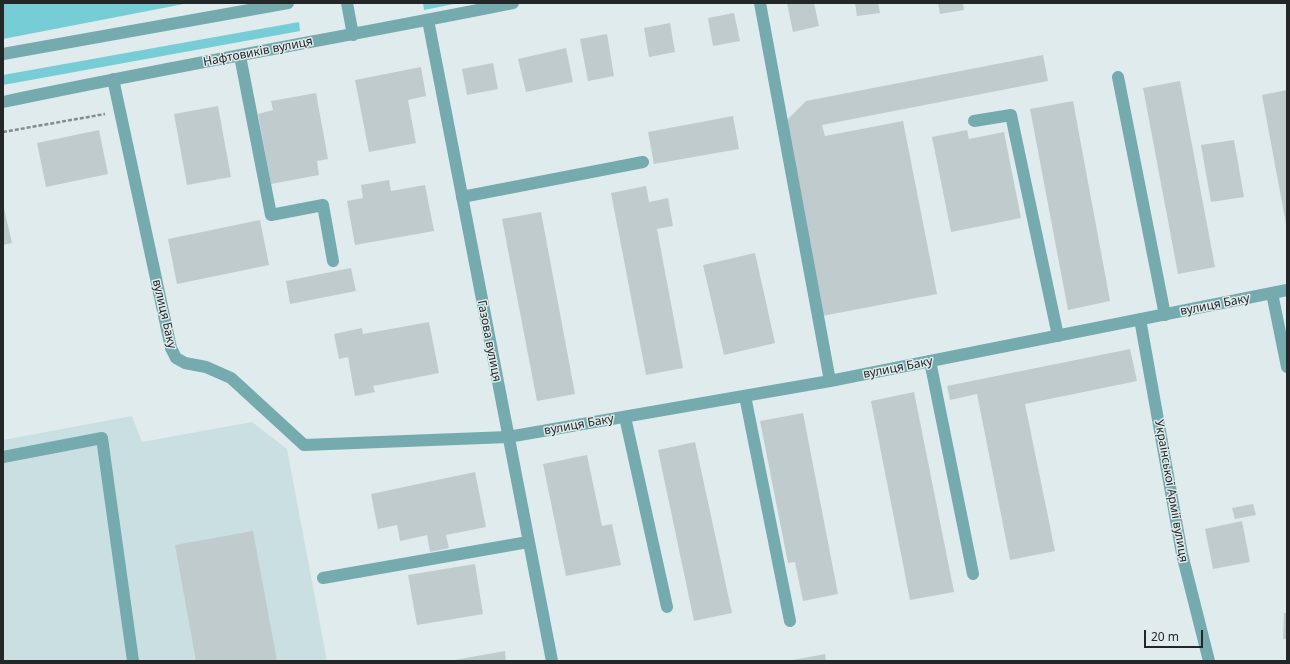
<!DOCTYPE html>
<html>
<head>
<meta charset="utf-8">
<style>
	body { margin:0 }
	#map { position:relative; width:1290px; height:664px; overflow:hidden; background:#dfebec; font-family:"Noto Sans",sans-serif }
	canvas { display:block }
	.frame { position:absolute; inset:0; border:4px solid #232728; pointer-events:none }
	.scale { position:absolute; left:1144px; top:630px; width:59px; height:18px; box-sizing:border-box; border:2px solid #232728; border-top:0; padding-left:5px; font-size:12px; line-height:14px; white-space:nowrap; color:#232728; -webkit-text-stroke:3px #dfebec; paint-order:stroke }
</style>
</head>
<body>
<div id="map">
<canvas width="1290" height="664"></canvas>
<div class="frame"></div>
<div class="scale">20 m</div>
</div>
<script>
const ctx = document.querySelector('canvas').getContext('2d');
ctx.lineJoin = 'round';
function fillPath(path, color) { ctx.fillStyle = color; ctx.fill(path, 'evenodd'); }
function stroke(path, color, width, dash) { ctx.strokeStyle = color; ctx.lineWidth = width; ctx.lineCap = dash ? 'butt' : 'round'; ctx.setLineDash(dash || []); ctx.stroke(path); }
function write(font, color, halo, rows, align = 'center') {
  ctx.font = font + ' "Noto Sans",sans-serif'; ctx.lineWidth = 3; ctx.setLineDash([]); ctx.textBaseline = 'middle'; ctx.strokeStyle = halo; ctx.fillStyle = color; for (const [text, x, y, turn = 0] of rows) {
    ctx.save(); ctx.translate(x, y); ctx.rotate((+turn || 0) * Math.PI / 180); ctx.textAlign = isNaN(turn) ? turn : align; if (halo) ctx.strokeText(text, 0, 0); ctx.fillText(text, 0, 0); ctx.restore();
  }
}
fillPath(new Path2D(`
	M132,416L142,442L252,422L287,449L327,661H3V440Z`), '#cadfe1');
fillPath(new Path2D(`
	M3,3H189L3,39Z
	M423,3H459L424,10Z
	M299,22L300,31L3,85V75Z`), '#76cdd6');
fillPath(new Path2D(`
	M787,3H814L819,26L793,32Z
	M855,3H878L880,13L857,16Z
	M938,3H963L964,10L940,14Z
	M734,13L740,41L713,46L708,18Z
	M670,23L675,52L649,57L644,28Z
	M607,34L614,76L588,81L580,39Z
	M566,48L573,82L526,92L518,59Z
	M1043,55L1048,81L822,125L825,136L903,121L937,294L822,316L784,123L806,101Z
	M493,63L498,89L467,95L462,69Z
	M421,67L426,96L408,100L416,143L369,152L355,80Z
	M1180,81L1215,267L1178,274L1143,88Z
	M1287,90V224H1286L1262,95Z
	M316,93L328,159L317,161L319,175L271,184L258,114L273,110L271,101Z
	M1073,101L1110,301L1068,310L1030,109Z
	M218,106L231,177L187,185L174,114Z
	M733,116L739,149L654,164L648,132Z
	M99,130L108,174L46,187L37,143Z
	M967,130L969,139L1004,132L1021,218L951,232L932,137Z
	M1234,140L1244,197L1211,202L1201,145Z
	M389,180L391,191L425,185L434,231L355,245L347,201L363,198L361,185Z
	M646,186L649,202L668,198L673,226L657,229L683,368L646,375L611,193Z
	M3,204L12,243L3,245Z
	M541,212L575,394L537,401L502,219Z
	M260,220L269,265L177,284L168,239Z
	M755,253L775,343L724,355L703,265Z
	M351,268L356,291L290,304L286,281Z
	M429,322L439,373L373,386L375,392L355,396L348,357L339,359L334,334L362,328L363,334Z
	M1130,349L1137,381L1025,404L1055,551L1010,560L977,394L950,400L947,386Z
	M914,392L954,592L910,600L871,401Z
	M803,413L838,594L803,601L795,562L788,563L760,421Z
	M695,442L732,613L694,621L658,450Z
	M587,455L602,526L612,524L621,565L566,576L543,464Z
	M475,472L486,527L446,535L449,548L430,552L427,535L400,541L397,525L378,529L371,494Z
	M1253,504L1256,515L1235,519L1232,508Z
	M1242,521L1250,562L1213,569L1205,529Z
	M253,531L277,661H196L175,545Z
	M475,564L483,614L417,625L408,575Z
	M1284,613H1287V639H1283Z
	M505,651L506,661H455V660Z
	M825,654L826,661H794L793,660Z`), '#c0cbcd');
stroke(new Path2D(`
	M3,132L105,114`), '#848c8d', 2.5, [4, 2]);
stroke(new Path2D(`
	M3,54L288,3
	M240,56L271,215L323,205L333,261
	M1118,77L1165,315
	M974,121L1011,115L1058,336
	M462,197L643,162
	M1272,293L1287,367
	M930,361L973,574
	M745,396L790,621
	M625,417L667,607
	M3,457L102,438L133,661
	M323,578L528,542`), '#75aaaf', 12);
stroke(new Path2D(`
	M347,3L353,35
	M760,3L830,381
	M428,20L552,661
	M113,79L171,348L176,358L185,363L206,367L231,378L304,445L508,437L830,381L1287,290
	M3,102C173,66 343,37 513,3
	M1140,319L1182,554L1209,661`), '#75aaaf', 12);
write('12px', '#232728', '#dfebec', [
	["Нафтовиків вулиця",258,52,-11],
	["вулиця Баку",1215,305,-11],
	["вулиця Баку",164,314,77],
	["Газова вулиця",489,341,79],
	["вулиця Баку",898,368,-11],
	["вулиця Баку",579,425,-10],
	["Української Армії вулиця",1171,491,80]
]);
</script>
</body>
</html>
